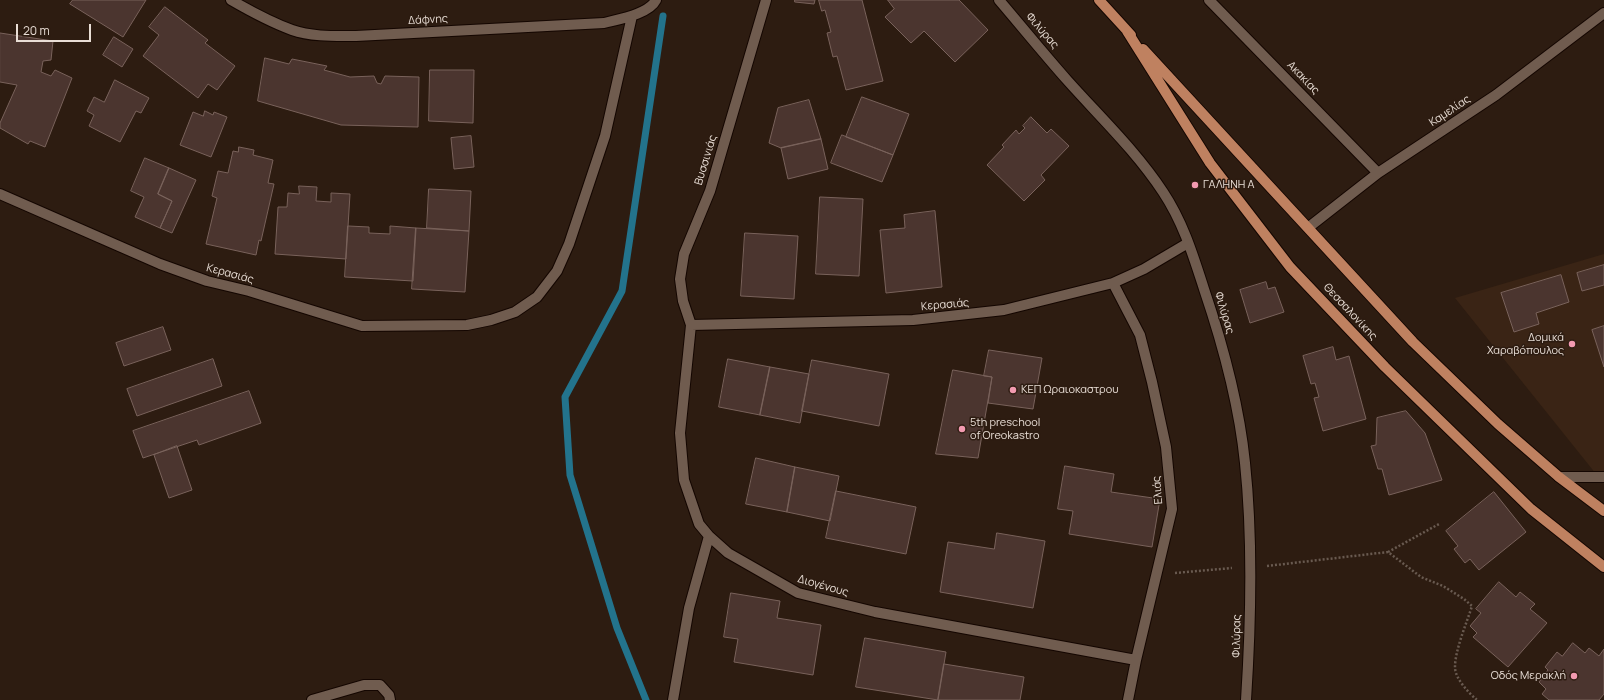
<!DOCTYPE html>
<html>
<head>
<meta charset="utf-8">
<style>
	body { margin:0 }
	#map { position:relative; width:1604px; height:700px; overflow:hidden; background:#2d1c11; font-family:Manrope,sans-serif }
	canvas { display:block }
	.scale { position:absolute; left:16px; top:24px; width:75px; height:18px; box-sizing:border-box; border:2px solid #e9ded6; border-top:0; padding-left:5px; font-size:12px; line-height:14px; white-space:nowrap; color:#e9ded6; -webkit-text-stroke:3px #2d1c11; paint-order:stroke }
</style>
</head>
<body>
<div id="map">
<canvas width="1604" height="700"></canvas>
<div class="scale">20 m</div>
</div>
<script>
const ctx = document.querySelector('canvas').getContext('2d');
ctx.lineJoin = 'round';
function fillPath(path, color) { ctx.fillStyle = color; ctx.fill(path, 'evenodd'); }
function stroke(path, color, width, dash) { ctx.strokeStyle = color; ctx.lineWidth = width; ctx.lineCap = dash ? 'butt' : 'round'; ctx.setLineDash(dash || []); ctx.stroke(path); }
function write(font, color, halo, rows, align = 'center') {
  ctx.font = font + ' Manrope,sans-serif'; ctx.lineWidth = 3; ctx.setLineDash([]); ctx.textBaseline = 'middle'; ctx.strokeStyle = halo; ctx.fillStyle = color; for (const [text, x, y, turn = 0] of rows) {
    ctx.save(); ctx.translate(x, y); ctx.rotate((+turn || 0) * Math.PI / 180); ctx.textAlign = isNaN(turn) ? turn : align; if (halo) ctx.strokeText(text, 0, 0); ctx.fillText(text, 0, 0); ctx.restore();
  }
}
fillPath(new Path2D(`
	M1604,254V484L1455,298Z`), '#3a2415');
stroke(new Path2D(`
	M646,700L617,628L570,475L565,397L622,291L663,16`), '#23738c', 7);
const building = new Path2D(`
	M73,0H146L123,37L70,4Z
	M795,0H815L814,4L795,2Z
	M819,0H862L883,81L846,90L837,56L833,57L827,33L831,32L825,10L822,11Z
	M888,0H959L988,30L955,62L924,31L911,43L885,17L894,9Z
	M165,7L208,40L205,43L235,66L217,90L208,84L198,98L143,56L159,35L149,27Z
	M0,33L53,41L51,60L43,61L41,72L51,76L55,70L72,78L45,147L30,141L28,144L0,128V123L17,85L0,82Z
	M114,37L133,49L122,67L103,55Z
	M265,58L289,64L292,59L327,66L324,70L350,77L374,76L377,83L381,84L385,76L419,77L418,127L341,125L258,101Z
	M430,70H474L473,123L429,121Z
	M115,80L149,98L141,113L136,111L120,142L89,126L94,115L87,111L94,97L104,102Z
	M862,97L909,114L893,155L846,137Z
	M809,100L821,139L781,148L769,143L778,108Z
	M205,111L213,115L214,112L227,117L211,157L180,145L193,112L203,116Z
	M1031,117L1047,133L1051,129L1069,146L1041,175L1045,180L1024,201L987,165L1004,147L1002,145L1016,130L1019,134L1025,128L1023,126Z
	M842,135L893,155L882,182L831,163Z
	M471,136L474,167L454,169L451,138Z
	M821,139L828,169L788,179L781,148Z
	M239,147L254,150L253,155L273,160L268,183L274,184L261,241L259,240L256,255L206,244L217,198L212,196L218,171L228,173L233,151L238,152Z
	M145,158L169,168L158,194L172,201L160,228L135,217L144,197L131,191Z
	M169,168L196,180L172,233L160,228L172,201L158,194Z
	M299,186L317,187L316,201L331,202V193L350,194L346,259L275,254L278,207H287L288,193L299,194Z
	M429,189L471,191L469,231L427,228Z
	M820,197L863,199L859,276L816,274Z
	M935,211L942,287L886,293L880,230L905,228L904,215Z
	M348,226L369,227V233L390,234V226L416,228L413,281L345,277Z
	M416,228L469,231L465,292L412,289Z
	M745,233L798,236L794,299L741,296Z
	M1604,265V285L1582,291L1577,273Z
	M1561,275L1569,302L1536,313L1539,324L1514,332L1501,293Z
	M1266,282L1268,289L1275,287L1284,312L1250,323L1240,290Z
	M1604,326V367L1592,330Z
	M163,327L171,350L124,366L116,343Z
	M1333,347L1336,360L1349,356L1366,419L1323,431L1314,398L1319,397L1315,383L1311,384L1303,356Z
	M989,350L1042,358L1033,409L988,403L992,377L984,376Z
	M213,359L222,386L137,416L127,389Z
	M728,359L770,367L760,415L719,407Z
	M812,360L889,374L879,426L802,411Z
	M770,367L809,374L800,423L760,415Z
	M953,370L992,377L978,458L936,454Z
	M249,391L261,423L199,445L197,440L143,458L133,431Z
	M1406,411L1425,433L1442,480L1389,495L1382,469H1378L1371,446L1376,445L1377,418Z
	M177,446L192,490L169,498L154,455Z
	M756,458L795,467L787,512L746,504Z
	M1065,466L1114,474L1111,492L1160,499L1152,547L1069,534L1073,511L1058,509Z
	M795,467L839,476L830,521L787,512Z
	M836,491L916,507L906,554L826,538Z
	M1494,492L1526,532L1479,570L1470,559L1465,563L1454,549L1458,546L1446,531Z
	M997,533L1045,541L1033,608L940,592L948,542L994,549Z
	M1499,582L1516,597L1520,592L1535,604L1530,609L1547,623L1508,667L1473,637L1477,633L1470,626L1481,613L1476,609Z
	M731,593L780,601L777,618L821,625L813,675L734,662L738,639L724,637Z
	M865,638L946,652L938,700L856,687Z
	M1573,643L1585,653L1589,648L1599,656L1604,649V694L1599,700H1549L1542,694L1546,689L1539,682L1548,670L1545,667L1557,652L1562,656Z
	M944,664L1024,677L1020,700H938Z`);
fillPath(building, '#4b352f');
stroke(building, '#79625b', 1);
const minor = new Path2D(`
	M231,0C250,11 270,22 292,30C312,37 335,36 356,36L604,23C619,19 649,14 656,0
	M766,0L710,191L684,254L680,279L683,301L691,325L680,433L684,480L699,524L709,536L728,553L798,593L875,612L1136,660
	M999,0C1022,27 1044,54 1067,80C1100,117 1136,151 1163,192C1183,222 1193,255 1204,289C1223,345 1239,403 1245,463C1253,539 1251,623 1246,700
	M1209,0L1378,173
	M0,194L160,264L207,281L249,291L362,326L467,325L491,320L515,312L537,297L557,271L569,244L605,136L632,16
	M1309,227L1378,173L1496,95L1604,13
	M1113,283L1140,335L1152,382L1166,447L1172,509L1136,660L1128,700
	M691,325L913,320L1004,310L1113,283L1144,269L1188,243
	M1559,477H1604
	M312,700L364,685H380L389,695L390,700
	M673,700L689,608L709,536`);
const major = new Path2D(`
	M1099,0L1131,35
	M1127,31L1210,163L1290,267L1385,367L1531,509L1604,567
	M1143,49L1413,342L1498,424L1559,477L1604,511`);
stroke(minor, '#140601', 12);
stroke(major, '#140601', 12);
stroke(new Path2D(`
	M1388,552L1439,524
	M1267,566L1388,552L1421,577L1443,586L1464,599L1472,606C1467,622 1455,650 1455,667C1455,679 1469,693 1477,700
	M1175,573L1232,568`), '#695a50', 2.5, [2, 2]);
stroke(minor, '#705c4f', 10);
stroke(major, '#bf8160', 10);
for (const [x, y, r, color] of [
	[1195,185,4,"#f29ab0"],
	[1572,344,4,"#f29ab0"],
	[1013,390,4,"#f29ab0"],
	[962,429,4,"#f29ab0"],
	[1574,676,4,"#f29ab0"]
]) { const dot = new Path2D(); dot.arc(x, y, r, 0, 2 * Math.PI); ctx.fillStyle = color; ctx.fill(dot); stroke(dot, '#2d1c11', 1.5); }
write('11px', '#e9ded6', '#2d1c11', [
	["Δάφνης",428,20,-3],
	["Φιλύρας",1042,31,49],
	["Ακακίας",1303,78,46],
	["Καμελίας",1450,111,-34],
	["Βυσσινιάς",706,160,-73],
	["Κερασιάς",230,274,15],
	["Κερασιάς",945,305,-5],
	["Θεσσαλονίκης",1350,312,47],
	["Φιλύρας",1224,313,73],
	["Ελιάς",1158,490,-95],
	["Διογένους",823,586,16],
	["Φιλύρας",1237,636,-89]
]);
write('11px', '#e9ded6', '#2d1c11', [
	["ΓΑΛΗΝΗ Α",1203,185],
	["Δομικά",1564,338,"right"],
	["Χαραβόπουλος",1564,351,"right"],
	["ΚΕΠ Ωραιοκαστρου",1021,390],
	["5th preschool",970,423],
	["of Oreokastro",970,436],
	["Οδός Μερακλή",1566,676,"right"]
], 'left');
</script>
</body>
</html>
